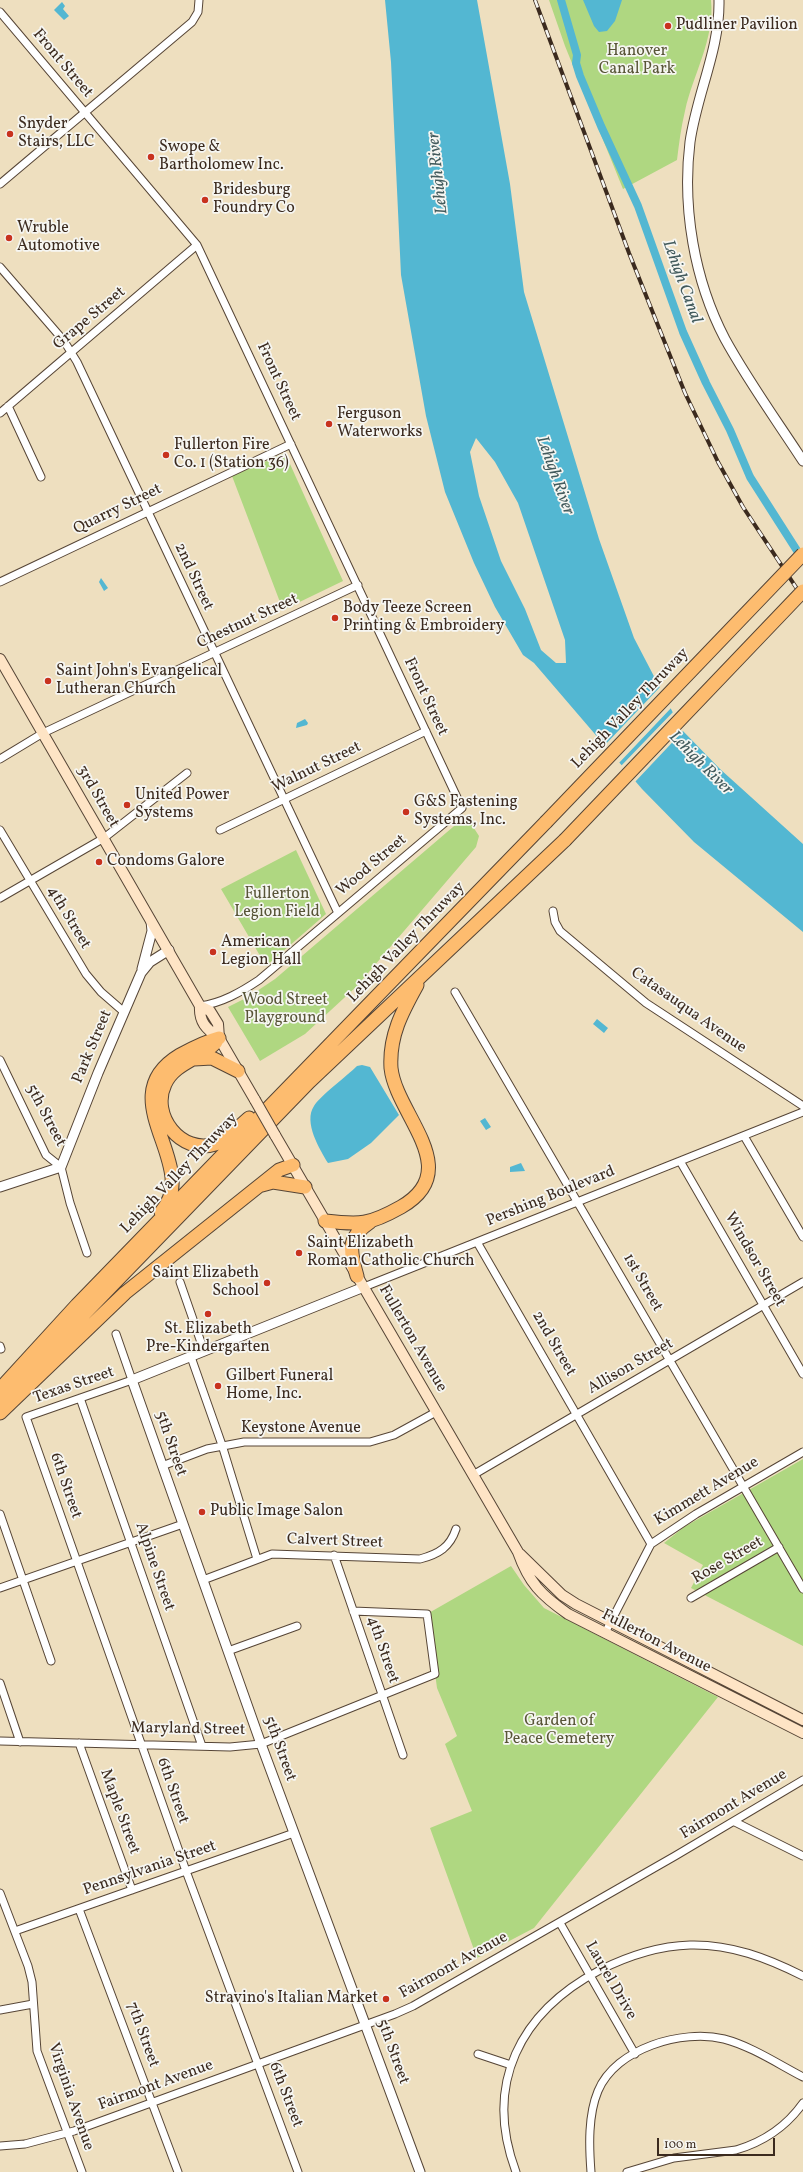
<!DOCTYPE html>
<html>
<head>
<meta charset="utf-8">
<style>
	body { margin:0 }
	#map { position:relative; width:803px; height:2172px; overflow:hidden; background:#eedfbf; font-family:Vollkorn,serif }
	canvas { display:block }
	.scale { position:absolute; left:657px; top:2138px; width:118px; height:18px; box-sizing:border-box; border:2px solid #3b2a1e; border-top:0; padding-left:5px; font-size:12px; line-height:14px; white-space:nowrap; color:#3b2a1e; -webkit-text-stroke:3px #f6f6f2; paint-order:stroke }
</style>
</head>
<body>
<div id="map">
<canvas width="803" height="2172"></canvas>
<div class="scale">100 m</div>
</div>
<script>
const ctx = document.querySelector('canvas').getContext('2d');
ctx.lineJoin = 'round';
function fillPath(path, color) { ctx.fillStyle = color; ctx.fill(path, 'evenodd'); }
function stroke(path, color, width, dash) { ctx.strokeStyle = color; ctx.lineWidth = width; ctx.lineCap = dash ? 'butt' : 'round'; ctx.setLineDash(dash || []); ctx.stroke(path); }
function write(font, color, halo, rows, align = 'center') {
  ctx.font = font + ' Vollkorn,serif'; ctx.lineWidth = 3.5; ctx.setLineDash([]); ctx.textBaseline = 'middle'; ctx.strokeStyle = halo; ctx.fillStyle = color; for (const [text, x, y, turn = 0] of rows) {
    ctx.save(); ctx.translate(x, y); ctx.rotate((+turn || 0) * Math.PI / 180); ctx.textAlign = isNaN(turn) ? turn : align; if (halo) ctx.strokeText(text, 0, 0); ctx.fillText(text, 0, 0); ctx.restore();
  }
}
fillPath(new Path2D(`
	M549,0H711C715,39 693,74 685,111C681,127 679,144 677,160L623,189L565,46Z
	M285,453L343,581L283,610L232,476Z
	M460,821L470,822L479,836L476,847L356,987L305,1034L260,1061L228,1007L248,997L275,979Z
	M296,850L326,914L266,966L221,889Z
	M803,1459V1646L691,1588L703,1565L664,1543L684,1527Z
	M511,1566L524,1585L544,1608L718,1697L534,1928L477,1958L430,1828L472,1811L445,1744L457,1736L437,1688L427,1614Z`), '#afd781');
fillPath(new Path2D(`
	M385,0H477L510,184L524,292L599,539L634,638L682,730L720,769L803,844V932L694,842L642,789L534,663L523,655L495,607L474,563L445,492L426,416L401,275L391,62ZM476,438L495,462L518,503L565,640L566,663H556L541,650L525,609L501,561L479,496L470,452Z
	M583,0H622L615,21L607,31L599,32L594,26Z
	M62,2L65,6L63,9L69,16L64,20L54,10Z
	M101,578L108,588L104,591L99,582Z
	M305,719L308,723L307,725L296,728L297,723Z
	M597,1019L608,1028L604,1033L593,1024Z
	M362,1065L370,1067L399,1115L371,1143L348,1159L328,1163C320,1150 303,1122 314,1106C320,1096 347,1076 357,1066Z
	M485,1118L491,1127L486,1130L480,1121Z
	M521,1163L525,1171L510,1172V1167Z`), '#53b7d2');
fillPath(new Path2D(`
	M661,686L672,707L618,764L603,747Z
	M674,711L684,730L634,783L620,767Z`), '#eedfbf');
stroke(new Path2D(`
	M561,0L577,55L576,63L580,76L601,126L638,206L683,332L706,383L730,430L750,477L803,560`), '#53b7d2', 8);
const minor = new Path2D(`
	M0,12L197,245L462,808L259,980C241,992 222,1003 200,1006
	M0,184L192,22L198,12L199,0
	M0,267L64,341L77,362L338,913
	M8,406L41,477
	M0,413L197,245
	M0,582L291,444
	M0,759L43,733L358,585
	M0,830L86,974L101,992L124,1012
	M220,830L426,731
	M0,898L104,838L187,773
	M553,911L555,922L560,931L646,1003L803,1106
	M455,992L803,1589
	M0,1060L46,1155L61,1167L70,1203L87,1253
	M744,1136L803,1237
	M680,1161L803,1374
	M477,1242L651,1544
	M180,1282L204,1351
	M364,1287L803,1112
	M116,1334L132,1380L26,1417L186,1871L298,2172
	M0,1346L1,1349
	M191,1357L222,1445L257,1559
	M80,1398L202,1746
	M162,1466L207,1449L244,1442H370L394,1435L436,1412
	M473,1475L803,1282
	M0,1514L51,1661
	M334,1555L403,1755
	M203,1580L272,1554L420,1559C439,1554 450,1547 456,1529
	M0,1588L183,1524
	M691,1598L779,1547
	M605,1633L651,1544L696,1514L803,1452
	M228,1651L297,1626
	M0,1683L20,1742
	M0,1741L230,1747L261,1744L435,1674L427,1614L353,1611
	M79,1743L132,1890
	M735,1822L803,1856
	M0,1893L28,1966L32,1982L37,2051L82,2172
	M79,1909L178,2172
	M560,1923L635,2054
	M15,1931L294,1833
	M0,2010L33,2004
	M478,2054L511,2065
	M0,2146L25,2144L74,2131L395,2014L413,2006L675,1856L803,1780
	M516,2172C483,2084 520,2012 600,1970C628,1956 659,1946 690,1945C731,1944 767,1958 803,1976
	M591,2172C589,2146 588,2115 598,2091C616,2048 682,2029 724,2039C751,2046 778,2064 803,2077
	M627,2172L674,2158L736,2150C763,2142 786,2127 803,2103`);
const tertiary = new Path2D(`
	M719,0C720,49 697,93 690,142C682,207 694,280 725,339C748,381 777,421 803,461
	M142,969L152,931L151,921
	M0,1187L61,1167L98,1073L141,973L150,962L169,950
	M364,1287L132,1380L261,1744L420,2172`);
const secondary = new Path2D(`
	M0,659L200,1006C199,1022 206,1029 219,1038
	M200,1006L210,1011L218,1024L219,1038L255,1100
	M275,1135L518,1552C529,1583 541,1595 568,1614L803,1733
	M520,1554L562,1595L576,1604L803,1720`);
const motorway = new Path2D(`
	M216,1042C202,1059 175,1062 165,1084C150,1115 181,1155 215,1144C228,1140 239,1126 249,1118
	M194,1059L212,1058L238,1071
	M262,1185L273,1182L305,1187
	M161,1212C203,1165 108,1098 180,1055C193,1048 204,1042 219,1038
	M325,1221C360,1225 369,1225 401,1207C466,1170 396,1115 391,1068C389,1036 402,1012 417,985
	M357,1276C350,1252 346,1238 370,1222
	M0,1389L77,1305L546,822
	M0,1401L309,1082L565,840
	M0,1413L125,1293L279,1170L293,1165`);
stroke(minor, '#564536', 9);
stroke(tertiary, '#564536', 11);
stroke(secondary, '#564536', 12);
stroke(motorway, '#564536', 15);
stroke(minor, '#fff', 7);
stroke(tertiary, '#fff', 9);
stroke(secondary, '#fee4c5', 10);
stroke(motorway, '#fdbc6f', 13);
const rail = new Path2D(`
	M535,0L629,253L685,393L718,462L743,507L803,598`);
stroke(rail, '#3b2a1e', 4);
stroke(rail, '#f6f6f2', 2.5, [8]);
const secondaryBridge = new Path2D(`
	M255,1100L275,1135`);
const motorwayBridge = new Path2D(`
	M546,822L803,554
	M565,840L803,591`);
stroke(secondaryBridge, '#564536', 12, []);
stroke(motorwayBridge, '#564536', 15, []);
stroke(secondaryBridge, '#fee4c5', 10);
stroke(motorwayBridge, '#fdbc6f', 13);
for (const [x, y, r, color] of [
	[668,26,4,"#c8321e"],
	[10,134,4,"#c8321e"],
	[151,157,4,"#c8321e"],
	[205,200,4,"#c8321e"],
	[9,238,4,"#c8321e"],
	[329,424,4,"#c8321e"],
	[166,455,4,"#c8321e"],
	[335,618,4,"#c8321e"],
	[48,681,4,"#c8321e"],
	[127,805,4,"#c8321e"],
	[406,812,4,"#c8321e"],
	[99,862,4,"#c8321e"],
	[213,952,4,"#c8321e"],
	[299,1253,4,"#c8321e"],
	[267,1283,4,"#c8321e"],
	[208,1314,4,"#c8321e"],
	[218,1386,4,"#c8321e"],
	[202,1512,4,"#c8321e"],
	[386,1999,4,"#c8321e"]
]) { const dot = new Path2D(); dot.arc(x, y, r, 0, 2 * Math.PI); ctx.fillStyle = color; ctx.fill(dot); stroke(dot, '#f6f6f2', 1.5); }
write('16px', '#3b2a1e', '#f6f6f2', [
	["Pudliner Pavilion",676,26],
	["Snyder",18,125],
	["Stairs, LLC",18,143],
	["Swope &",159,148],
	["Bartholomew Inc.",159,166],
	["Bridesburg",213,191],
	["Foundry Co",213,209],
	["Wruble",17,229],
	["Automotive",17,247],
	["Ferguson",337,415],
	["Waterworks",337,433],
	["Fullerton Fire",174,446],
	["Co. 1 (Station 36)",174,464],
	["Body Teeze Screen",343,609],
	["Printing & Embroidery",343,627],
	["Saint John's Evangelical",56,672],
	["Lutheran Church",56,690],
	["United Power",135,796],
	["Systems",135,814],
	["G&S Fastening",414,803],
	["Systems, Inc.",414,821],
	["Condoms Galore",107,862],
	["American",221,943],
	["Legion Hall",221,961],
	["Saint Elizabeth",307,1244],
	["Roman Catholic Church",307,1262],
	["Saint Elizabeth",259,1274,"right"],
	["School",259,1292,"right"],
	["St. Elizabeth",208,1330,"center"],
	["Pre-Kindergarten",208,1348,"center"],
	["Gilbert Funeral",226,1377],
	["Home, Inc.",226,1395],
	["Public Image Salon",210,1512],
	["Stravino's Italian Market",378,1999,"right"]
], 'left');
write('16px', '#585537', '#f6f6f2', [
	["Hanover",637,52],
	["Canal Park",637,70],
	["Fullerton",277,895],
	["Legion Field",277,913],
	["Wood Street",285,1001],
	["Playground",285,1019],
	["Garden of",559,1722],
	["Peace Cemetery",559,1740]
]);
write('16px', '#3b2a1e', '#f6f6f2', [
	["Front Street",62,64,50],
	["Grape Street",90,319,-40],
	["Front Street",278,382,65],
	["Quarry Street",118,510,-26],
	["2nd Street",193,577,65],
	["Chestnut Street",248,622,-25],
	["Front Street",425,697,65],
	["Lehigh Valley Thruway",631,709,-46],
	["Walnut Street",317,768,-26],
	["3rd Street",97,797,60],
	["Wood Street",372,866,-40],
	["4th Street",68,918,59],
	["Lehigh Valley Thruway",407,943,-46],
	["Catasauqua Avenue",688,1011,35],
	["Park Street",93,1047,-67],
	["5th Street",45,1116,62],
	["Lehigh Valley Thruway",180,1174,-46],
	["Pershing Boulevard",551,1197,-22],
	["Windsor Street",754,1260,60],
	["1st Street",642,1283,60],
	["Fullerton Avenue",412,1339,60],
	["2nd Street",553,1344,60],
	["Allison Street",631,1367,-30],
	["Texas Street",74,1386,-19],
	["Keystone Avenue",301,1429],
	["5th Street",170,1444,71],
	["6th Street",65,1486,71],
	["Kimmett Avenue",707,1492,-31],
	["Calvert Street",335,1542,2],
	["Rose Street",728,1561,-30],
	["Alpine Street",154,1567,71],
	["Fullerton Avenue",656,1642,27],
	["4th Street",382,1650,71],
	["Maryland Street",188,1730,1],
	["5th Street",279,1749,70],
	["6th Street",172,1791,71],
	["Fairmont Avenue",734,1805,-31],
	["Maple Street",119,1812,70],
	["Pennsylvania Street",150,1869,-19],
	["Fairmont Avenue",454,1966,-29],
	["Laurel Drive",610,1981,60],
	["7th Street",142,2035,70],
	["5th Street",392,2052,70],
	["Fairmont Avenue",156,2086,-20],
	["6th Street",285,2095,69],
	["Virginia Avenue",70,2097,71]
]);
write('italic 17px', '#435b5d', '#f6f6f2', [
	["Lehigh River",439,173,-96],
	["Lehigh Canal",681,282,70],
	["Lehigh River",554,476,70],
	["Lehigh River",700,764,45]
]);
</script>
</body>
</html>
